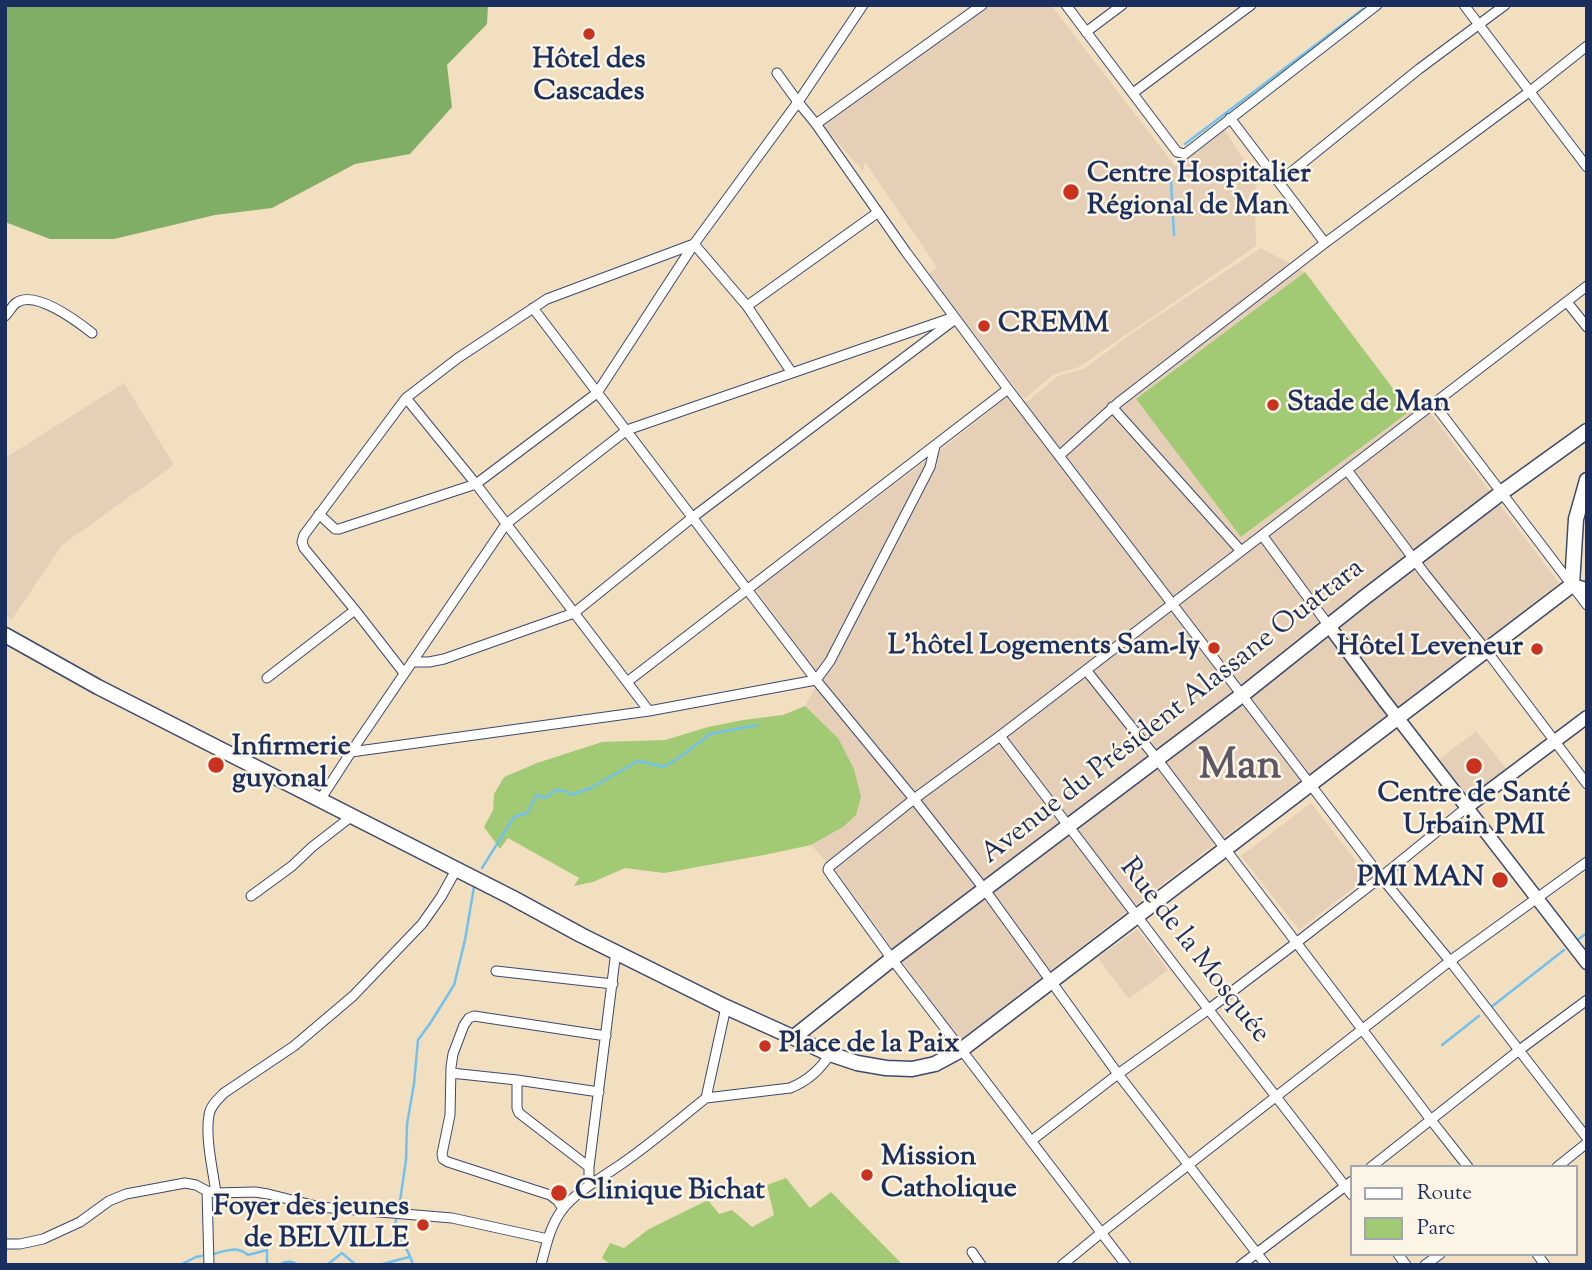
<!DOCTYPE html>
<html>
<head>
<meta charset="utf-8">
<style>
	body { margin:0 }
	#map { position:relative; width:1592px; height:1270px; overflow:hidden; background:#f2dfc0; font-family:"Sorts Mill Goudy",serif }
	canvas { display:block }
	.frame { position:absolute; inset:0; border:7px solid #1b2f5e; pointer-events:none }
	.legend { position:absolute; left:1350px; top:1165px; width:228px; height:91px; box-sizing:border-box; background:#fcf5e5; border:2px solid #a2a6af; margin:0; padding:9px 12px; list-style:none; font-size:21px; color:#1b2f5e }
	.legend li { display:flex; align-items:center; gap:14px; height:35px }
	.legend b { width:35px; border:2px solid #a2a6af }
</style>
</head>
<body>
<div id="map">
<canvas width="1592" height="1270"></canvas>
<div class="frame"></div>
<ul class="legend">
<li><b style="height:9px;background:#fff"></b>Route</li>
<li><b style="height:19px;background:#a2ca75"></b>Parc</li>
</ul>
</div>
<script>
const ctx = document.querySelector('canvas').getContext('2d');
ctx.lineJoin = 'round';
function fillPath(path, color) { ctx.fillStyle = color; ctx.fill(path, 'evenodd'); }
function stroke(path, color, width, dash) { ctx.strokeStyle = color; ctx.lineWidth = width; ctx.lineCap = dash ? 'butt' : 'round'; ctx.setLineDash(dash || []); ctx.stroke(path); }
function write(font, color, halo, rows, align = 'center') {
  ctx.font = font + ' "Sorts Mill Goudy",serif'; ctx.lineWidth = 5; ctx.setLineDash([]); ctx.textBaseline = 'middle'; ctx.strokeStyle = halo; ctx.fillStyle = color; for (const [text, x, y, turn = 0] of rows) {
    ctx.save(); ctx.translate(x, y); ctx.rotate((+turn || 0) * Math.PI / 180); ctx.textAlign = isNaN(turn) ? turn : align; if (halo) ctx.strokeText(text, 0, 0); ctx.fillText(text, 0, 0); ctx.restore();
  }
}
fillPath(new Path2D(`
	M988,5H1051L1175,166L1224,129L1257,180L1255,204L1256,246L1079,367L1054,374L1024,399L929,274L937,267L865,162L863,171L822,125Z
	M1261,248L1305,272L1136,399L1242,537L1422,402L1559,583L1388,716L1225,836L960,1040L838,874L811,845L843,827L838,738L805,706L820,678L756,589L952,441L1007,397L1028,401L1058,376L1084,369L1135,331Z
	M124,383L174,465L62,545L12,619L5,615V458Z
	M1476,731L1509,772L1468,799L1438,760Z
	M1311,803L1365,873L1364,880L1299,930L1241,856Z
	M1137,929L1168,970L1129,999L1098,958Z`), '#e5d0b7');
fillPath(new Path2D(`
	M1305,272L1410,411L1241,537L1136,399Z
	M805,706L838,738L854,769L861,797L856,815L843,827L811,845L764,855L664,873L625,868L593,882L574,886L579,878L508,838L500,849L484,827L493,810L494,794L504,777L537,763L602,742L665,740L708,727L743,720L783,715Z
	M786,1178L810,1208L831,1192L900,1262V1265H611L602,1258L610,1243L624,1248L649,1229L708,1200L719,1214L732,1210L752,1227L774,1215L767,1185Z`), '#a2ca75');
fillPath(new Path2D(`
	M5,5H488L487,24L447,65L452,107L410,154L355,164L272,208L215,215L114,239H50L5,222Z`), '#81ae66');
stroke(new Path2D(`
	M1185,144L1363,9
	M1171,180L1174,235
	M482,868L514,817L527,813L537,795L545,798L556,790L565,791L571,795L591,788L638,761L664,767L683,755L710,734L757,725
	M1577,940L1587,933
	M1490,1008L1564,950
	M1442,1045L1479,1016
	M399,1208L406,1160L407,1124L414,1084L418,1040L431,1022L454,985L465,940L474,887
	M396,1220L394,1229L408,1252L413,1264L418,1265
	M213,1254C227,1251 236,1245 248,1255L267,1250V1265
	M180,1265L196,1257L206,1255
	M279,1265C285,1261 292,1261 298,1265
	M327,1265L342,1253L356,1265
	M379,1265L409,1257`), '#71c1ec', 2.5);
const street = new Path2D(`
	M1066,5L1177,152L1185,154L1377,5
	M1464,5L1587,167
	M1086,32L1122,5
	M777,73L798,102L816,124L906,252L1008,389L1381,877L1450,961L1587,1138
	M1133,93L1251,5
	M1230,118L1325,243
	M816,124L982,5
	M1279,182L1419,69L1505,5
	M1567,302L1587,327
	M747,306L877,213
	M533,308L816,680L914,799L985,890L1118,1074L1266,1265
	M5,316C9,312 12,306 16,303C35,289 78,322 92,333
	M406,398L476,484L649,711
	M1434,404L1587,605
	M1112,407L1241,551
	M1059,456L1119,402L1325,243L1529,92L1587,46
	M1347,470L1425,574L1486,650L1587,784
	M319,514L335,529H339L476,484L597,393L694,244L798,102L863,5
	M1262,535L1329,626
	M412,662H429L444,659L574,613L693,517L954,320
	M1086,670L1157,759L1431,1120L1468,1167
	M404,673L355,610L304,548L302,542L304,535L406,398L458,358L547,299L694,244L747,306L792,373
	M267,678L355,610
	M627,682L1008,389
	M1000,736L1175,966L1352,1195
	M351,752L649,711L816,680L830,661L930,467L935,446
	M320,800L351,752L506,524L627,430L954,317
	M251,896L292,866L312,847L352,816
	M496,971L613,984
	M451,1073L517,1080L599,1092
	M517,1080V1108L519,1113L589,1167
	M706,1098L790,1088C808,1081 820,1070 830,1054
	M1031,1141L1118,1074L1209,1009L1296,943L1381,877L1466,808
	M1371,1167L1518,1051L1587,1000
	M1557,1167L1587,1143
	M589,1185V1167L616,951
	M207,1191L209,1265
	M216,1193C213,1171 205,1137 209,1115C210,1106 218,1099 224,1093L294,1046L353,996L422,924L441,897L456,870
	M563,1209L558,1201L550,1195L448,1162L443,1159L442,1154L450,1115L451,1067L453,1054L464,1025L469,1018L474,1016L606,1036
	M5,1244H20L43,1239L80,1222L109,1201L126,1194L185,1183L196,1185L207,1191L216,1193L255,1192L268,1194L320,1207L452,1218L548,1239
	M972,1252L981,1265
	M1398,1254L1406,1265
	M1537,1254L1545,1265
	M541,1265C546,1246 550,1226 562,1210C576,1192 598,1180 617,1167C648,1146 677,1121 706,1098L726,1007
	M1062,1265L1101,1233L1450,961L1587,862
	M1126,1265L892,959L832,876L828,870L829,867L914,799L1000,736L1587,286
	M1241,1265L1352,1181
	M1425,1265L1440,1254`);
const secondary = new Path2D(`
	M1572,585L1587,589
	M1329,626L1383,699L1587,963
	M1466,808L1587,717`);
const primary = new Path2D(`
	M5,635L98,687L511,897L581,935L726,1007L830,1054L857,1063L886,1068L912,1069L935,1064L961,1050L1572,585L1576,519L1587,480
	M794,1037L892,959L1242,695L1365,597L1501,493L1587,431`);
stroke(street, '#3b496d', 11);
stroke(secondary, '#3b496d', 15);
stroke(primary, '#3b496d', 17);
stroke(street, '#fff', 9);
stroke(secondary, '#fff', 12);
stroke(primary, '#fff', 14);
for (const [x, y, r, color] of [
	[589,34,7,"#c8321e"],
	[1071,192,9,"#c8321e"],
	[984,326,7,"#c8321e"],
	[1273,405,7,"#c8321e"],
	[1214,648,7,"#c8321e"],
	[1537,649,7,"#c8321e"],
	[216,765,9,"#c8321e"],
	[1474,766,9,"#c8321e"],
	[1500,880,9,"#c8321e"],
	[765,1046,7,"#c8321e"],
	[867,1175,7,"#c8321e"],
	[559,1193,9,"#c8321e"],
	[423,1225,7,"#c8321e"]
]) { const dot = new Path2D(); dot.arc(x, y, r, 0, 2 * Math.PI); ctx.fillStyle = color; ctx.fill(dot); stroke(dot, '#fcf5e5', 2.5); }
write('bold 28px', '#1b2f5e', '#fcf5e5', [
	["Hôtel des",589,62,"center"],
	["Cascades",589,94,"center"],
	["Centre Hospitalier",1087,176],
	["Régional de Man",1087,208],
	["CREMM",998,326],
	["Stade de Man",1287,405],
	["L'hôtel Logements Sam-ly",1200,648,"right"],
	["Hôtel Leveneur",1523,649,"right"],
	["Infirmerie",232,749],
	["guyonal",232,781],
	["Centre de Santé",1474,796,"center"],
	["Urbain PMI",1474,828,"center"],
	["PMI MAN",1484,880,"right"],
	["Place de la Paix",779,1046],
	["Mission",881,1159],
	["Catholique",881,1191],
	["Clinique Bichat",575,1193],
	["Foyer des jeunes",409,1209,"right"],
	["de BELVILLE",409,1241,"right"]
], 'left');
write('28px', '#1b2f5e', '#fcf5e5', [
	["Avenue du Président Alassane Ouattara",1174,713,-38],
	["Rue de la Mosquée",1193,952,52]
]);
write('bold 42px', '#5c5766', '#fcf5e5', [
	["Man",1240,770]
]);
</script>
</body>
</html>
